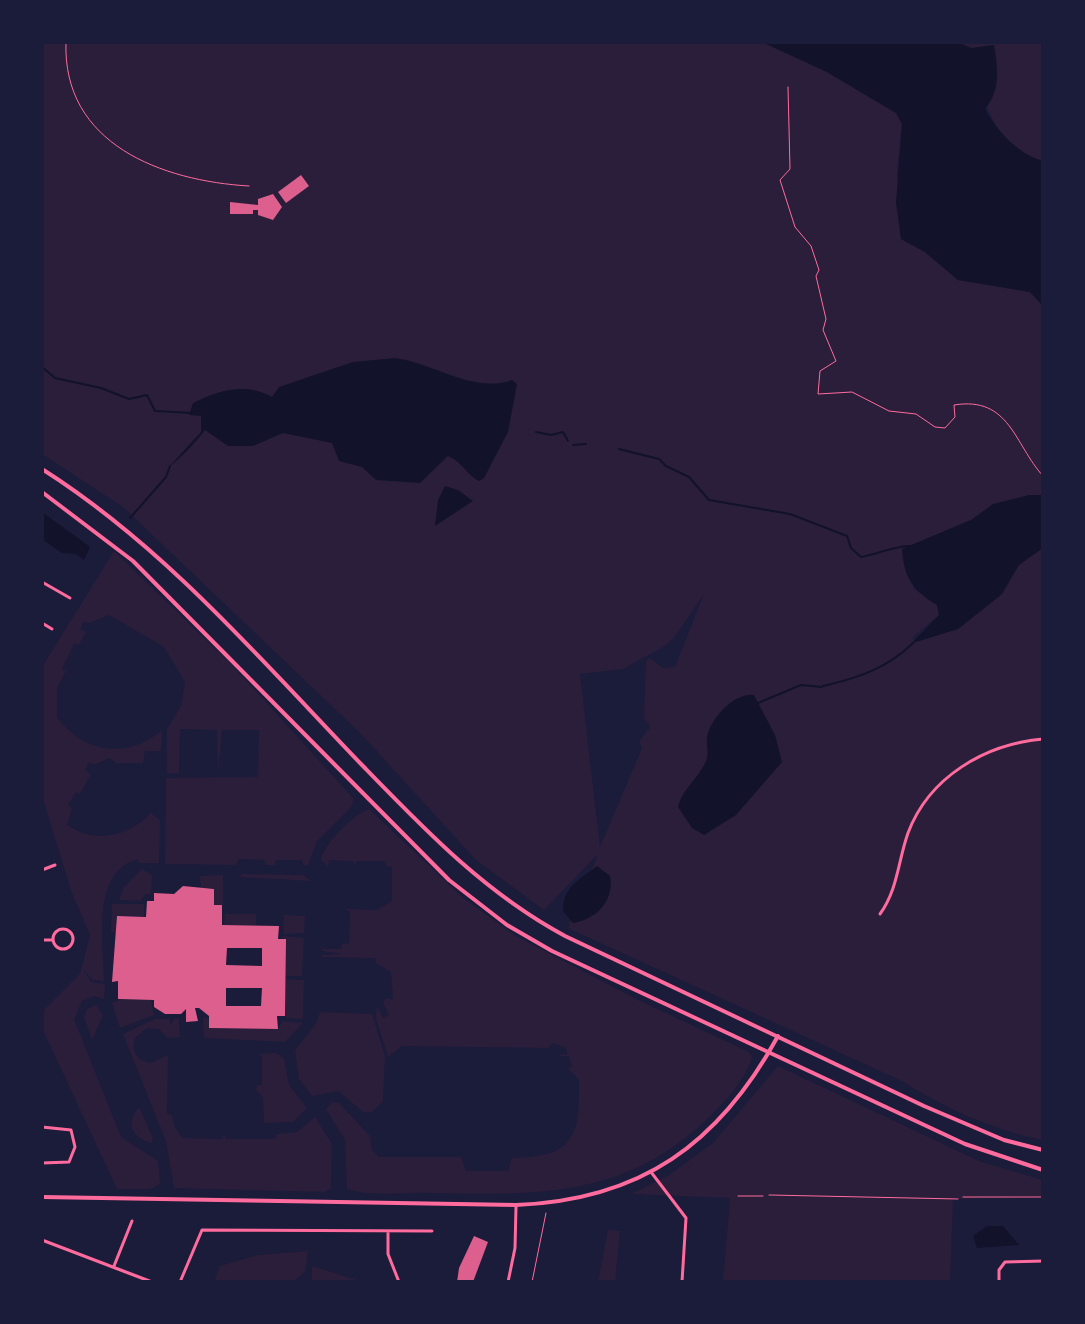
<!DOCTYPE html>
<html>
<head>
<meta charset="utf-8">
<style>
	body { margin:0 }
	#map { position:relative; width:1085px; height:1324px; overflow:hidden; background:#1b1b3a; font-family:Commissioner,sans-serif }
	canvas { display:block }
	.frame { position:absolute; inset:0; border:44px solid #1b1b3a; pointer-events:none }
</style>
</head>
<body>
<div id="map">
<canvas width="1085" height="1324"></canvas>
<div class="frame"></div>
</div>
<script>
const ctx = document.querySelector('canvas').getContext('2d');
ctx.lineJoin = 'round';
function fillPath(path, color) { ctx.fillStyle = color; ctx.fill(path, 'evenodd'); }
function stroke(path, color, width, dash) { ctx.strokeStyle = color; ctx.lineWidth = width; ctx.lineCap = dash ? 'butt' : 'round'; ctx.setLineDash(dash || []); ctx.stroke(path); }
fillPath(new Path2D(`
	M42,42H762L827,72L896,113L902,124L897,172L901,239L925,252L958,280L1030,292L1043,306V1140C993,1130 945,1108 902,1081L568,928L598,854L544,910L476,860L360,733L123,507L42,454ZM971,520L1002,594L958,629L913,643L914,636L939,615L937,605L914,589L902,549ZM704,594L675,667L663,668L650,658L646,661L644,717L650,727L639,742L642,748L600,847L580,674L623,669L663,647L674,638Z
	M957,42H1043V161C991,147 981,93 971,48Z
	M114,551L233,666L354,799L351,807L317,841L308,865H303L302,860H276L275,865H266L264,860L239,859L236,865L165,864L166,778L258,777L259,730H222L218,775L217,730L180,729L179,773L167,774V729L181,706L185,682L164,647L109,615L89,623L84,621L80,629L86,632L79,645L74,644L62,669L66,671L57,688V717C83,753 128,760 162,730L161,751H145L143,763H117L109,758L94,765L89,762L85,770L91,774L80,794L76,792L68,805L72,808L67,825C95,844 128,837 151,813L160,820L159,863H139L138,859C90,872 104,943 104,981L93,980L83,970L92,982L105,984L104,999L94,996L82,1001L74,1019L121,1137L158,1161L160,1184L150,1189H117L42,1028V1012L80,974L90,935L72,893L42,796V667Z
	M369,809L463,898L516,936L638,1000L749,1052L752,1056C747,1078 725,1102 707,1119C625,1198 538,1195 432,1193C405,1192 370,1197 347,1189L345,1140L326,1109L332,1102L339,1103L370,1136L372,1150L379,1157H461L466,1171H508L512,1158C574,1157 580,1137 579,1080L568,1068L572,1066L569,1056H556L567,1054L566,1048L552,1043L548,1048L402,1046L388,1057L376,1018L377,1006L383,1018L389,1015L383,1003L386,998L393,1000L391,972L376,963L375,958L323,957L320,962L322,955L342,954L322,951L321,944L323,949H341L342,944L349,943L350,912L345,909L377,910L392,901V867L386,866L385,861H356L355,866L353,861L329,860L328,866L321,860C323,845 353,814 369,809Z
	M142,869L152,875L151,894H145L141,901L119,900L124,887Z
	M241,874L303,875L311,881L241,877L239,882Z
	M223,875V905H214V888H201L200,876Z
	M112,904H144V916H116V932H111Z
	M225,914H256V925H224Z
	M284,915L305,916L304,933L283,934Z
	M283,936L304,938L302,976H286V939L281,938Z
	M286,979L304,980L303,1019L286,1018Z
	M120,1000H151L154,1015L120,1028L112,1003Z
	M96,1005L103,1015L92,1040L84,1017L87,1009Z
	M320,1012L372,1014L385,1056L383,1101L372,1112H363L338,1091L312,1096L299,1079L295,1050L316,1024Z
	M203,1018H209V1028L278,1029L282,1021L303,1023L285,1042L204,1038Z
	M155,1019H170L171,1025L174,1019H179L180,1037L168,1038L159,1029L147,1028L135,1038C131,1051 136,1060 150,1063L168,1055L167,1114L172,1115L175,1128L183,1138L222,1139L224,1133L226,1139H275L277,1134L297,1132L315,1117L332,1144L331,1188L325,1192L174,1188L166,1141L123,1034Z
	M276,1053L284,1058L289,1085L307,1108L293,1122L264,1123L263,1097L256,1090L257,1085H262V1056L257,1054Z
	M778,1066L981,1162L1043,1180V1197L953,1199L950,1282H723L730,1198L631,1194L669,1175L713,1143Z
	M139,1107L153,1138L152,1143C132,1138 125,1124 139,1107Z
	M608,1230L620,1231L615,1282H598Z
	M308,1251L305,1272L295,1280L214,1282L220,1266L258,1255Z
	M312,1266L363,1282H312Z`), '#2a1e3b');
fillPath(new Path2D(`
	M762,42H957L971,48L994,45C998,69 1001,90 985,109C997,131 1018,154 1043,161V306L1030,292L958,280L925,252L901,239L896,203L902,124L896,113L827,72Z
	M395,358C434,363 473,394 512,380L517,384L508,432L484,478L479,481C467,475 462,462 448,456L420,483L376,480L362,467L339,461L332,443L283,433L253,446H228L205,430C195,443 182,457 169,467L201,432V416L189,415L193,403C218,390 247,382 272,397L279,387L353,362Z
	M445,486L458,490L473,501L435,526L438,500Z
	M1029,495H1043V548L1019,565L1002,594L958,629L912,643L939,615L937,605C912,590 904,577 902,549L971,520L993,504Z
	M42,512L90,547L84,560L76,554L62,553L42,539Z
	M754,695L775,735L782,762L736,815L704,835L692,828L678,807C683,787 701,777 707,758C709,751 705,741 708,733C714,715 735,693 754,695Z
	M597,866L610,876C615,900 596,920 573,923L563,911C563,886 581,879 597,866Z
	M987,1226H1003L1019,1245L977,1248L973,1236Z`), '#12122b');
stroke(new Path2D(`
	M42,367L55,378L101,388L129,399L147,395L155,411L193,413
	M536,432L551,435L563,432L568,441
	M573,445L586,444
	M619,449L659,459L666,466L689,477L709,500L790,514L847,536L851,548L861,557C879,554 893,546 910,546
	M130,518L166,477L170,466
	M823,686C858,678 888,668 913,643
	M758,703L801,685L822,687`), '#12122b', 2);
fillPath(new Path2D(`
	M301,175L309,186L286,203L278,192Z
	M273,194L282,207L273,220L258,215V210H253V214H230V202L258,205V199Z
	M183,886L214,889V905H222V925L279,926L278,939H286L285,1016H277L278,1029L209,1028V1016L199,1008H195L198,1021L186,1022V1009L181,1014H165L154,1007V1000L118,999V981L112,982L117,916L146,917L147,901H154V893L174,894ZM227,948H262V966L226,965ZM226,988H262L261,1006H226Z
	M474,1236L488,1242L473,1282H457L459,1268Z`), '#dd5f8e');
stroke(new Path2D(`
	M788,87L790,169L780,180L795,227L811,246L819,270L816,276L826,319L823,330L836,361L820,371L818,394L852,392L889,411L916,414L935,427L945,428L955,417L954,405C1010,396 1014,444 1043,476
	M738,1196H763
	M963,1197H1043
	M532,1282L546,1213`), '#ff6b9d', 1);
stroke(new Path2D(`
	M66,42C62,144 162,181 249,186
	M769,1195L958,1199`), '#ff6b9d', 1);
stroke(new Path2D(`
	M42,582L70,598
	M42,623L52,629
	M42,870L55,865
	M880,914C898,889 898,861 908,833C929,777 985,744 1043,739
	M53 939a10 10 0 1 1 20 0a10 10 0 1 1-20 0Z
	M42,940H53
	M42,1127L71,1130L75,1147L69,1162L42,1163
	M651,1172L686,1218L682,1282
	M388,1231V1254L399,1282
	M42,1240L152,1282
	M114,1266L132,1221
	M180,1282L202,1230L432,1231
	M508,1282L515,1248L516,1207
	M999,1282V1270L1005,1262L1043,1261`), '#ff6b9d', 3);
stroke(new Path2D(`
	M42,1197L516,1205C641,1200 719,1144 778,1036`), '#ff6b9d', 4);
stroke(new Path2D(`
	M42,469C165,547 262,661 362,765C425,830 485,893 565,936L924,1106L1004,1140L1043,1150
	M42,492L133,561L449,880L507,925L552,951L965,1144L1043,1170`), '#ff6b9d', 4);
</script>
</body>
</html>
